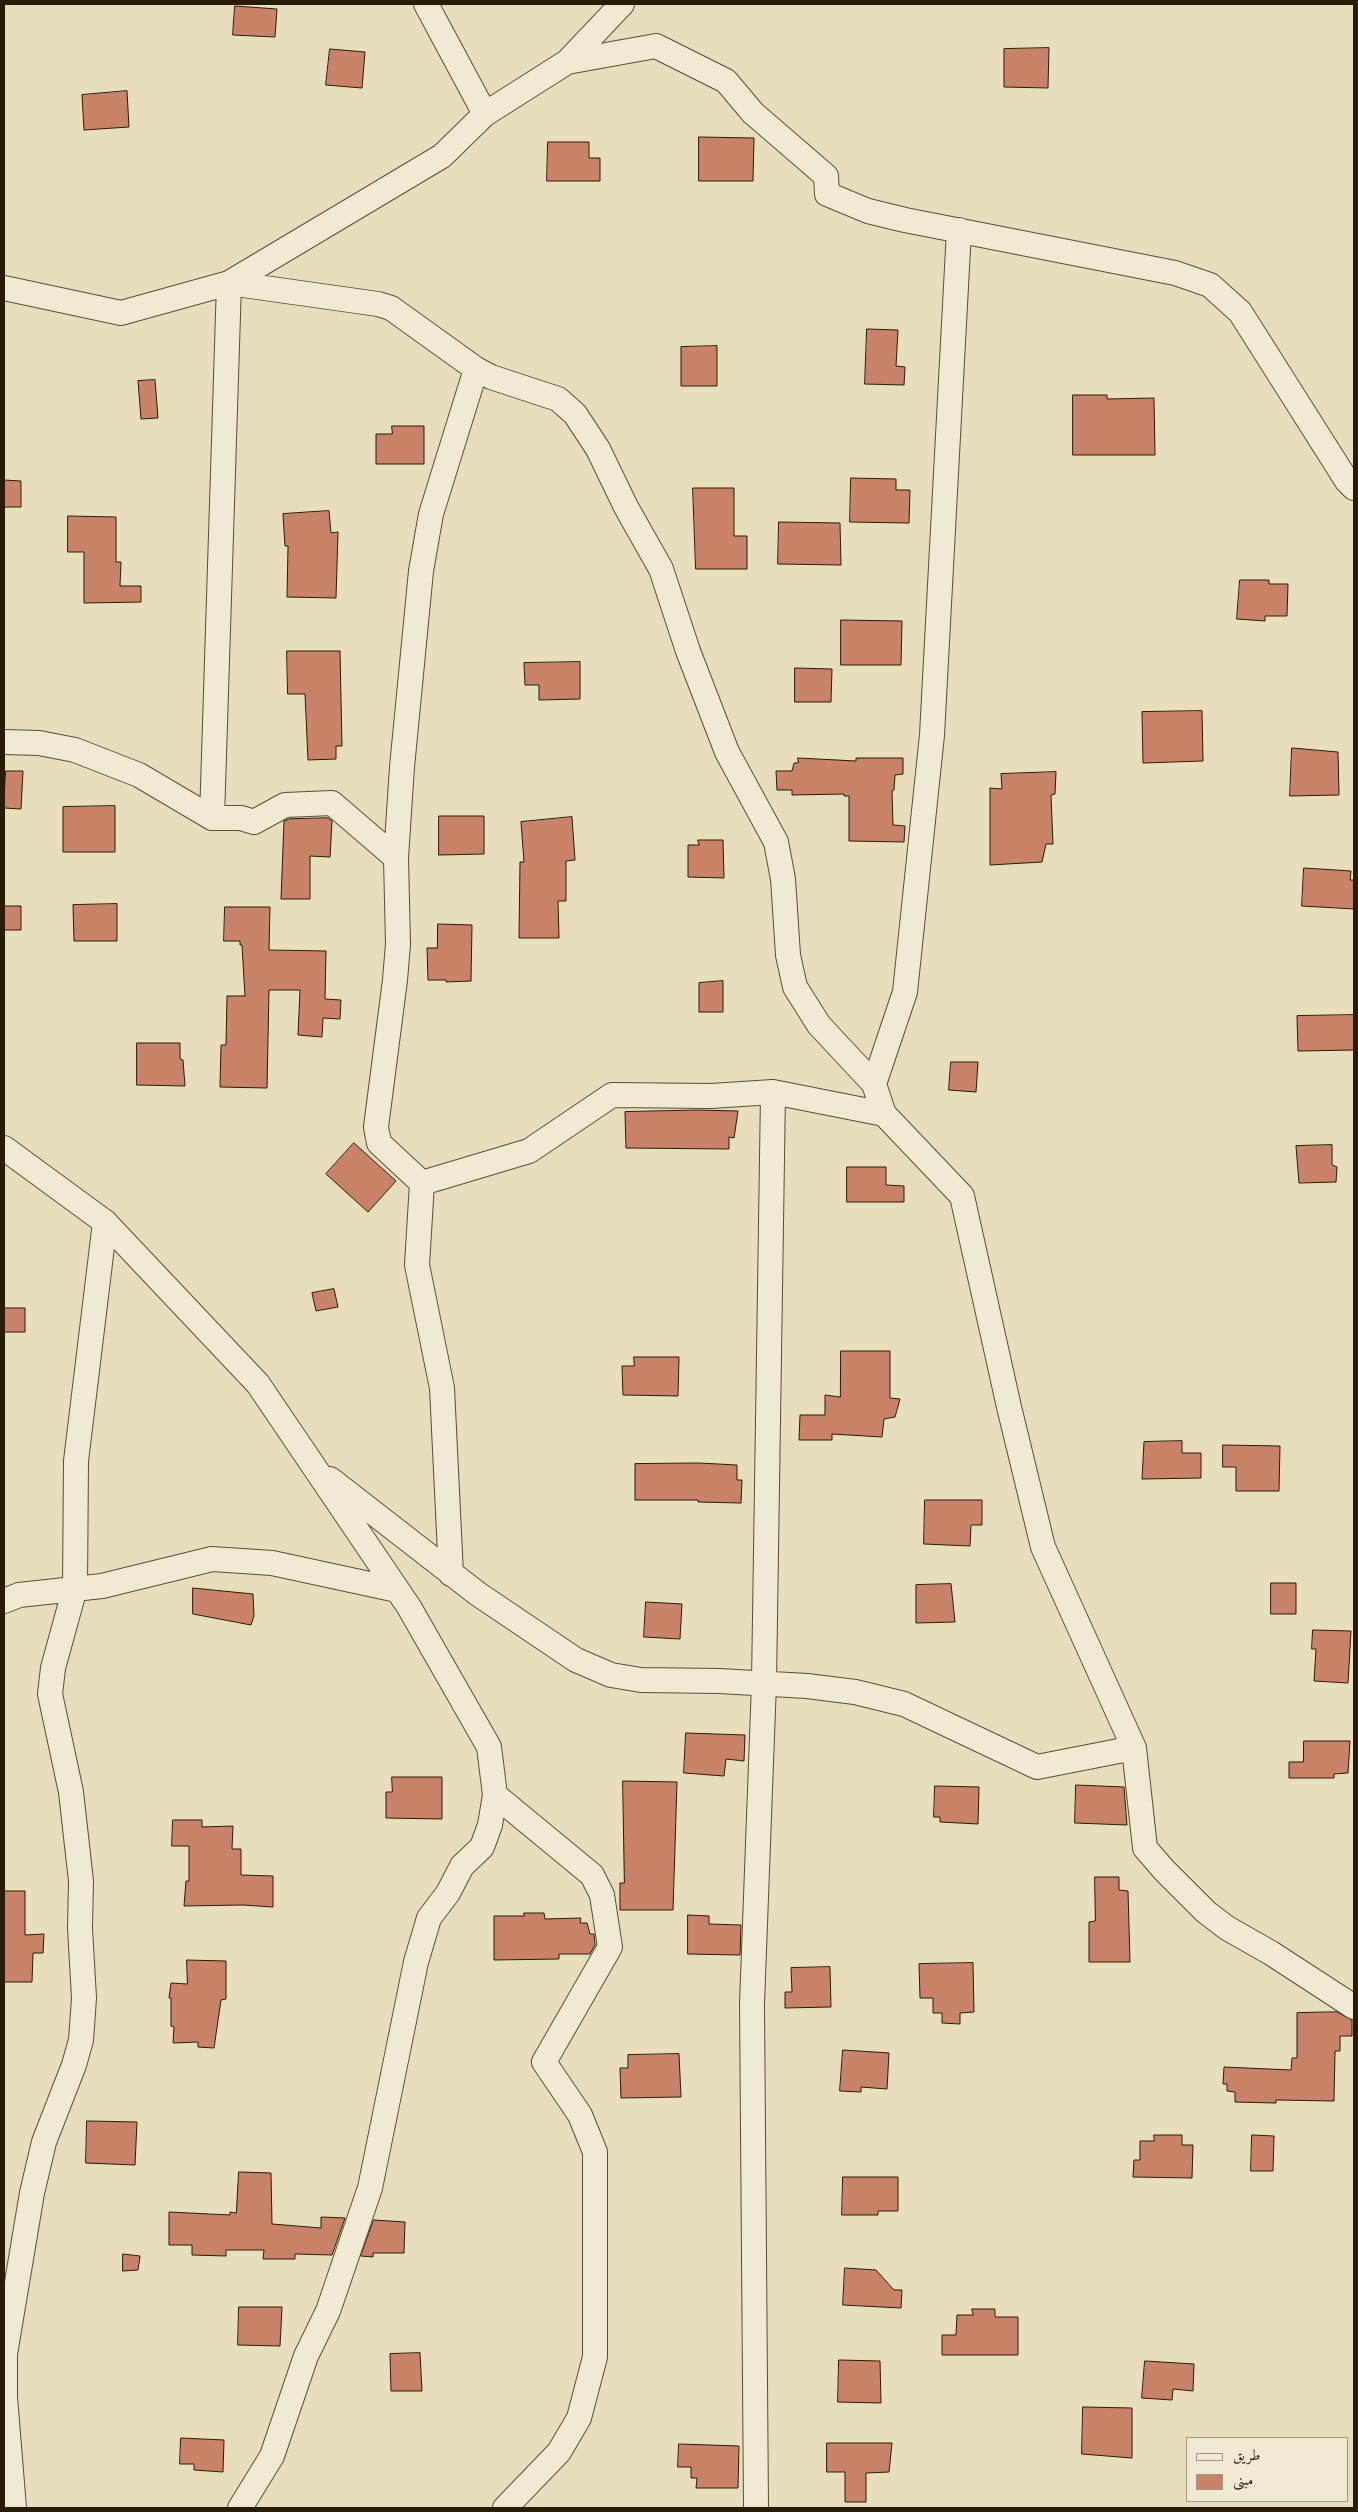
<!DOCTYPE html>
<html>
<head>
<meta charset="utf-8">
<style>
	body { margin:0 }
	#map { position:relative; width:1358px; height:2512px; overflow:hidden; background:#e8debd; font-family:"IM FELL DW Pica",Amiri,serif }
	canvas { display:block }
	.frame { position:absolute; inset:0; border:5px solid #2a1b05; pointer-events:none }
	.legend { position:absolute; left:1186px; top:2437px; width:162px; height:65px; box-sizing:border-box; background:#f0ead4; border:1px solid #a19781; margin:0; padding:6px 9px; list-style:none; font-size:15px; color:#2a1b05 }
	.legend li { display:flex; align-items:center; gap:10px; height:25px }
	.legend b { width:25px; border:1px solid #a19781 }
</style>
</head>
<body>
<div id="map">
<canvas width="1358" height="2512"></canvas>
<div class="frame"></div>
<ul class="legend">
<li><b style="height:6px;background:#f0ead4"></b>طريق</li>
<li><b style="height:14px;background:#c98368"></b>مبنى</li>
</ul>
</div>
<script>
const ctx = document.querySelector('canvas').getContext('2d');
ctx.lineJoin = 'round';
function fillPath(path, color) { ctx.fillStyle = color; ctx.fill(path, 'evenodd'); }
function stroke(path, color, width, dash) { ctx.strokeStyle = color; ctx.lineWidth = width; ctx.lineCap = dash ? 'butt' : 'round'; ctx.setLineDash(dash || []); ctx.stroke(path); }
const building = new Path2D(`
	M235,6L277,9L275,37L233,35Z
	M1049,48L1048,88L1004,87V49Z
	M330,49L365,52L362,88L326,85Z
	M127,91L129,127L84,130L82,95Z
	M699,137L754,138L753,181H699Z
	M548,142H589V158H600V181H547Z
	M867,329L898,330L896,366L905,367L904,385L865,384Z
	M717,346V386H681V347Z
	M155,380L158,418L141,419L138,381Z
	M1073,395H1107V399L1154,398L1155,455H1073Z
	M392,426H424V464H376V434H392Z
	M851,478L896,479V490H910L909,523L850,522Z
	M4,480L21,481V507H4Z
	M693,488H734V536H747V569H696Z
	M329,511L331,533L338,532L336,598L287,597L288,546H285L283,514Z
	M68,516L116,517V562H121L120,586H141V602L84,603V552H68Z
	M779,522L840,523L841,565L778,564Z
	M1240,580H1269V584H1288L1287,616H1265V621L1237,619Z
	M841,620L902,621L901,665H841Z
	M287,651H340L342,746H336V759L308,760L305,694H288Z
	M580,662V699L539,700V685H525L524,663Z
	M795,668L832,669L831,702H795Z
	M1202,711L1203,761L1143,763L1142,712Z
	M1292,748L1338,752L1339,795L1290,796Z
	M798,758L856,761V758H903V774L895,775L894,790L892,791L893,825L905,826L904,842L849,841V796H844V794L792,795V790H777L776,771H792L794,763H798Z
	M6,771H23L21,809L4,808Z
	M1056,772L1055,794L1051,795L1053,844H1046L1042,862L990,865V788L1002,789L1001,774Z
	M115,806V852H63V807Z
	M439,816H484V854L439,855Z
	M572,817L575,860L566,861V901H558L559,938H519L520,862H524L521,822Z
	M328,818L332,821L330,857L310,856V899H281L284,821L289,819Z
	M698,840H723L724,878L688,877V845H699Z
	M1304,868L1351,871L1350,880H1354V909L1302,906Z
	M117,904V941H74L73,905Z
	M4,906H21V930H4Z
	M225,907H270L269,950L326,951L325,999L341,1000L340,1019L323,1018L322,1037L298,1035L300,990H269L267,1088L220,1087L221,1045H226L227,996H245L242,945H240V941H224Z
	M438,924L472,925L471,981L446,982V980H428L427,948H437Z
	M723,981V1012H699V983Z
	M1354,1015V1050L1298,1051L1297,1016Z
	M137,1043H180V1059L183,1060L185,1086L137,1085Z
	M951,1062H978L976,1092L949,1090Z
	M697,1110L738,1111L734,1138L729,1137V1149L626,1148L625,1112Z
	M354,1143L396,1181L368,1212L326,1174Z
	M1332,1145V1165L1337,1167L1336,1182L1299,1183L1296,1146Z
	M847,1167H886V1185L904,1186V1202H847Z
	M334,1289L338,1307L316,1311L312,1293Z
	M4,1308H25V1332H4Z
	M841,1351H890V1398L900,1399L895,1417L884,1419L882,1437L832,1434V1440H799L800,1415H825V1395L840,1397Z
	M634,1357H679L678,1396L623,1395L622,1366H634Z
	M1182,1441V1453H1201V1478L1142,1479L1144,1442Z
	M1223,1445L1280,1446L1279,1491H1236V1467H1223Z
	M699,1463L737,1465V1480H742L741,1503L698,1502V1500H635V1464Z
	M925,1500H982V1525H971L970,1546L924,1544Z
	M1271,1583H1296V1614H1271Z
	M951,1584L955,1622L916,1623V1585Z
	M193,1588L253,1594L254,1616L251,1625L193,1614Z
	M646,1602L682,1604L680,1639L644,1637Z
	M1313,1630L1351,1631L1348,1683L1314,1681L1316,1649H1312Z
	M686,1733L745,1735L744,1761L726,1759L724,1776L684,1773Z
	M1304,1741H1350L1348,1773L1334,1774V1778H1289V1762H1303Z
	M392,1777H442V1819L386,1818V1792H392Z
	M623,1781L677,1782L673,1910H620V1883H624Z
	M1076,1785L1124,1787L1127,1825L1075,1823Z
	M935,1786L979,1787L978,1824L940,1822V1817H934Z
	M173,1820H202V1827L233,1826L232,1849H241V1875L273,1876V1907L243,1905L184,1906L186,1881H189V1846H172Z
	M1095,1877H1119V1890L1128,1891L1130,1962H1089V1922L1095,1921Z
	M4,1891H25V1935L44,1934L43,1953H33L32,1982H4Z
	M524,1913H544L545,1919L581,1918L580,1923H587L590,1934H594L595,1945L590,1954H559V1959L494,1960V1916H524Z
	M688,1915L709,1916V1924L741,1925L740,1955L688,1954Z
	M187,1960L226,1961V1999L221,2000L214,2048L198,2047V2042L173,2043L174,2027L171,2026V1998H169L171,1983L187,1984Z
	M973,1963L974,2012L960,2013V2024L942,2023V2013H933V1998H920L919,1964Z
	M830,1967L831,2007L785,2008V1992H792L791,1968Z
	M1337,2012L1352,2020V2036H1340V2051H1335L1334,2101L1276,2100V2103L1235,2102V2092L1227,2091V2084H1223L1224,2067L1291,2070L1292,2058H1297V2013Z
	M843,2050L889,2053L887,2089L861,2087V2092L840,2091Z
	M679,2054L681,2097L621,2098L620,2068H628V2055Z
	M87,2121L137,2122L135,2165L86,2163Z
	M1154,2135H1182V2145H1193L1192,2178L1133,2177L1134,2160H1140V2141H1154Z
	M1252,2135L1274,2136L1273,2171H1251Z
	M239,2172L271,2173L272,2224L321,2228V2217L345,2218L332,2255L295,2254V2259H263L264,2250H226V2256L192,2255V2245H169V2212L230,2215V2212L236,2213Z
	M843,2177H898V2211H878V2215H842Z
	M374,2220L405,2222L404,2253H373V2257L361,2256Z
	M123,2254L140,2256L138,2270L123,2271Z
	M845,2268L876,2270L894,2290H902L901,2308L843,2305Z
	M239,2307H282L280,2346L238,2345Z
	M972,2309H995V2317H1018V2355H942V2335H956L957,2315H973Z
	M420,2353L422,2391H391L390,2354Z
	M839,2360L880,2361L881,2403L838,2402Z
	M1145,2361L1194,2364L1193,2391L1173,2389L1172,2400L1142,2398Z
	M1083,2407L1132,2408V2458L1082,2454Z
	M181,2438L224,2440L223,2472L194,2470V2464H180Z
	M827,2443H892L889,2472L866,2473V2502H845V2472H827Z
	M679,2444L739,2446L738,2488H696L697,2478H691V2467H678Z`);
fillPath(building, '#c98368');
stroke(building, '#2a1b05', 1);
const street = new Path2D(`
	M426,4L485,114
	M567,62L622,4
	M4,288L121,313L229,283L378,304L391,308L476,369L491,377L558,399L575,414L598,449L626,507L661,569L688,651L727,752L776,842L783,879L788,955L795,987L819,1025L874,1084L884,1114L962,1196L1009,1407L1043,1547L1134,1748
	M4,742L39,743L75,750L139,775L212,818H241L254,822L285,805L332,803L396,858
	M212,818L229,283L442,156L485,114L567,62L656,46L726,81L753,113L826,176L827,194L868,211L905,220L1175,273L1210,285L1240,312L1347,481L1354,488
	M874,1084L905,992L932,735L959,230
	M4,1148L105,1222L258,1384L409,1607L489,1747L495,1795L490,1825L482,1847L462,1866L448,1893L429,1918L416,1962L370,2188L328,2311L306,2356L272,2456L240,2508
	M422,1183L529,1151L612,1095L711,1096L773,1092L884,1114
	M330,1479L478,1594L576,1660L611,1675L641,1680L719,1681L807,1686L855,1692L904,1704L1037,1767L1134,1748L1145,1848L1164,1870L1206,1912L1227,1928L1271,1953L1354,2007
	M451,1574L442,1388L417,1265L422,1183L379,1143L376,1127L395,980L398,944L396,858L402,767L421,571L431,514L476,369
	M4,1601L19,1595L102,1586L212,1559L272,1563L397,1590
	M495,1795L592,1875L602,1895L610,1947L544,2062L580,2115L595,2152V2357L579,2418L559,2452L505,2508
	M14,2508L5,2397V2354L32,2193L44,2142L74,2065L81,2040L84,1998L80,1928L81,1881L71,1792L50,1694L53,1668L75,1588L76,1461L105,1222
	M756,2508L752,2004L764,1683L773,1092`);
stroke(street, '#5a4c33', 26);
stroke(street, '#f0ead4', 24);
</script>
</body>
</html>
